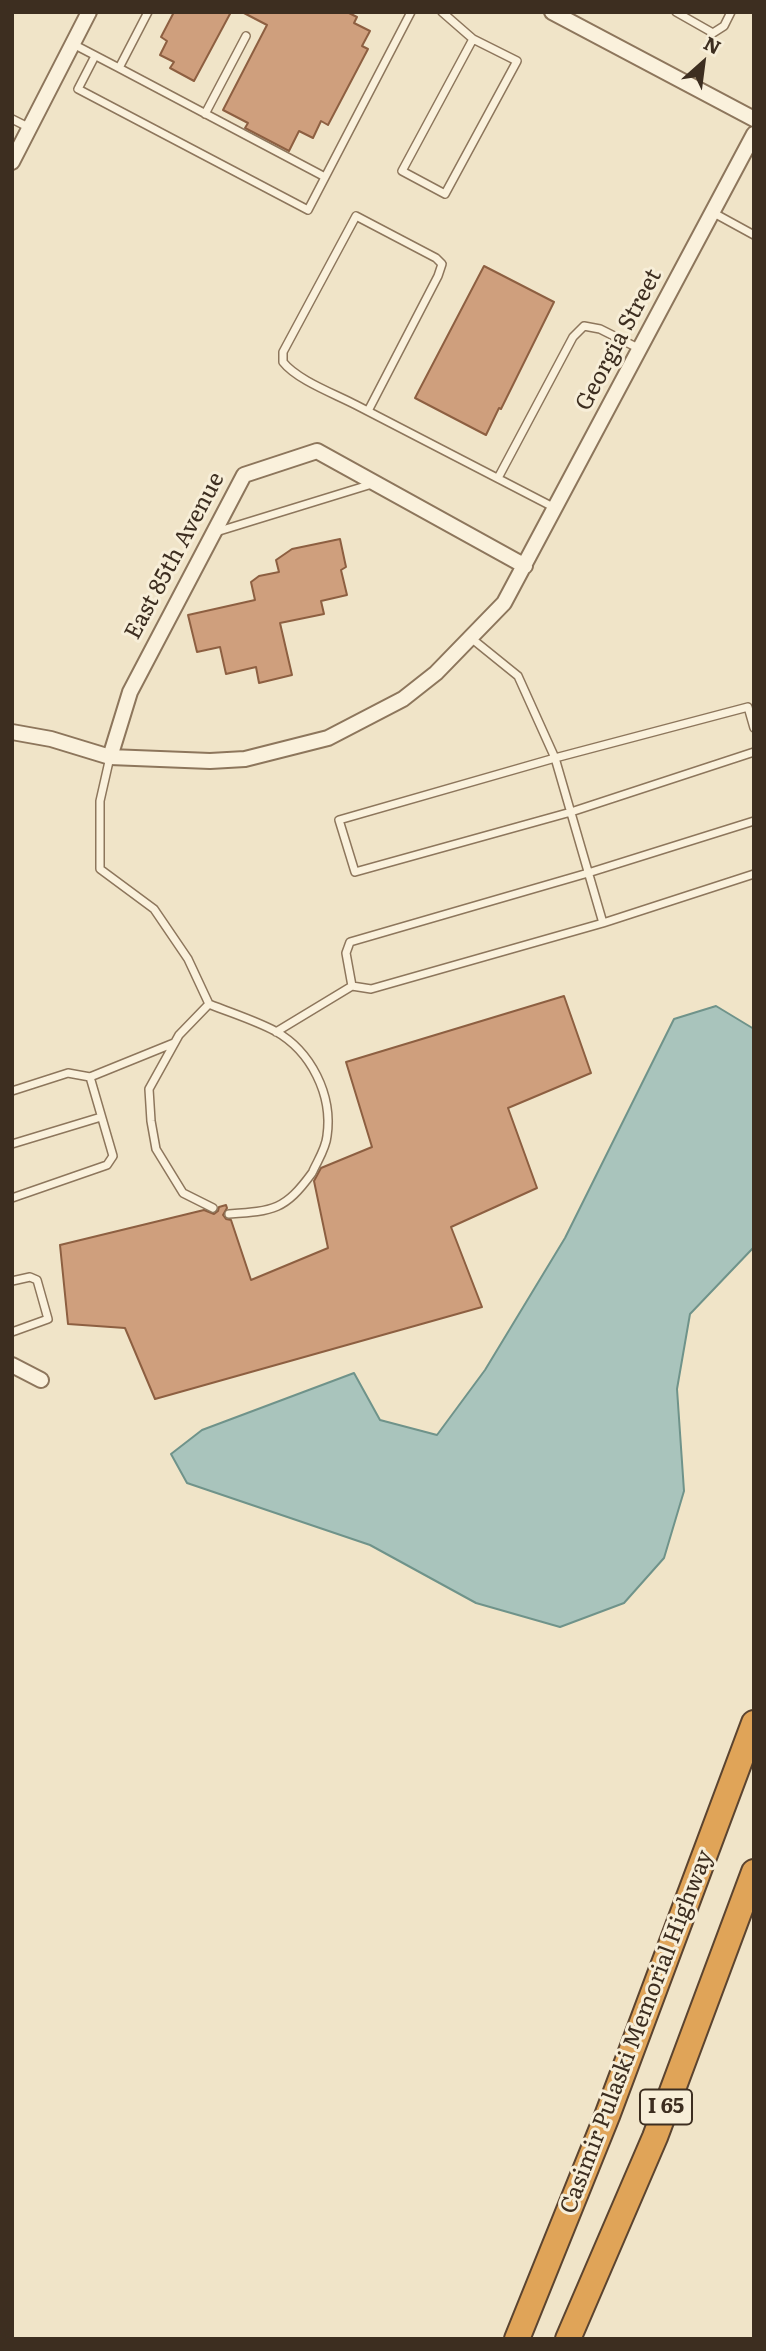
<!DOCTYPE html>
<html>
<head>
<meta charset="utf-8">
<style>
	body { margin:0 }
	#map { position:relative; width:766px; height:2351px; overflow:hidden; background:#f0e4c8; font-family:Literata,serif }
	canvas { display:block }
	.frame { position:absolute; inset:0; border:14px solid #3d2e20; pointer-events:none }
	.north { position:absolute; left:668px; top:28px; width:70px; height:70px; -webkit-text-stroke:5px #f7eed8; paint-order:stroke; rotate:28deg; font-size:19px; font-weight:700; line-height:28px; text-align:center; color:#3d2e20 }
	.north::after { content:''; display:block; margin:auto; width:24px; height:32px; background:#3d2e20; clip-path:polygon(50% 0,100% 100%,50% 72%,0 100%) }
</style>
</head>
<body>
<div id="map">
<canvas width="766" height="2351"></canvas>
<div class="frame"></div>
<div class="north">N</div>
</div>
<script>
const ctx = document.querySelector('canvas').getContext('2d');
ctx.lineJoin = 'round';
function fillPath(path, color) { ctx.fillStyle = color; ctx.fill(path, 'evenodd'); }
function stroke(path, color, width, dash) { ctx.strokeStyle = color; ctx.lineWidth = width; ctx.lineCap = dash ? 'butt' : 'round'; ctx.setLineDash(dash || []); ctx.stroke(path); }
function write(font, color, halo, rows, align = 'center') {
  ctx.font = font + ' Literata,serif'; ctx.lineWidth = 6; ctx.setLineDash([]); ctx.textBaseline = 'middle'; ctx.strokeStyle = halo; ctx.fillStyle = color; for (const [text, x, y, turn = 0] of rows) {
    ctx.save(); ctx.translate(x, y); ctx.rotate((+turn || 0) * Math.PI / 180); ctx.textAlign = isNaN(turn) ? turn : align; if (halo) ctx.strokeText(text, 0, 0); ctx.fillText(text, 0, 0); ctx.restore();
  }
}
const water = new Path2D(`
	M716,1006L754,1029V1247L690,1314L677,1389L684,1491L664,1558L624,1603L560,1627L476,1603L370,1545L187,1483L171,1454L202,1430L354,1373L380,1420L437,1435L485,1370L565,1238L674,1019Z`);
fillPath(water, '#a9c4bc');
stroke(water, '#6f938a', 2);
const building = new Path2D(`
	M174,12H231L194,81L170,68L174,62L160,55L167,41L161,37Z
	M242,12H347L357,17L354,23L370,31L362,46L368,49L328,125L321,121L313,138L299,131L289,151L245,128L248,123L223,110L267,25Z
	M484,266L554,302L501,409L499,408L486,435L415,398Z
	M340,539L346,567L341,570L347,595L321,601L324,614L280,623L292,675L259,683L256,667L226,674L220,647L197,652L188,615L255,600L251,582L259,576L279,572L276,560L292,549Z
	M564,996L591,1073L508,1108L537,1188L451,1227L482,1307L155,1399L125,1328L68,1324L60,1245L204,1210L214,1214L218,1211L219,1207L226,1205L227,1208L223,1215L226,1219L231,1220L251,1280L328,1248L314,1181L321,1168L372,1147L346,1062Z`);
fillPath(building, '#cf9f7d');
stroke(building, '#8d5f41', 2);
const lane = new Path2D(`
	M442,12L473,39L517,61L445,194L402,171L473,39
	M676,12L713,33L724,26L731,12
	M73,44L119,68L148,12
	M95,56L78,89L308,210L411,12
	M119,68L325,177
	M205,114L246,36
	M12,119L30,128
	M712,212L754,235
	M368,411L438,276L442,264L436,258L356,216L283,352V362C297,380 335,394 356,405C422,439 489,474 555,508
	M498,478L573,337L584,326L600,329L640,349
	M216,532L372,484
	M471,638L518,676L555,758L603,923L754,874
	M754,728L748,707L555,758L339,820L355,872L571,812L754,752
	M110,757L100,801V869L154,909L188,959L209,1004
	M603,923L371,989L352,986L346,953L350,942L588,873L754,821
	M276,1032L352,986
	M90,1077L174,1043
	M12,1091L68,1073L90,1077L113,1156L107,1165L12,1198
	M12,1144L101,1117
	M213,1208L183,1193L156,1149L151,1121L149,1089L179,1035L209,1004C231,1013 254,1020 275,1031C311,1051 333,1095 327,1136C326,1148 318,1160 313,1171
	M229,1214C274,1211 285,1210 312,1173
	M12,1281L30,1277L37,1280L48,1319L12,1332`);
const street = new Path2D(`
	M552,12L754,119
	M12,162L89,12
	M12,732L51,739L110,757L210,761L245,759L328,738L403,699L436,673L504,603L754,134
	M110,757L130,692L244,475L317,451L525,566
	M12,1365L41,1380`);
const highway = new Path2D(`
	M517,2339L607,2116L754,1723
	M568,2339L655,2137L754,1872`);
stroke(lane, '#8d765c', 10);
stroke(street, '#8d765c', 18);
stroke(highway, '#5b4430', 28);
stroke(lane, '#faf1dc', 7);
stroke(street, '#faf1dc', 14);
stroke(highway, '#e0a458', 24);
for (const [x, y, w] of [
	[666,2107,52]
]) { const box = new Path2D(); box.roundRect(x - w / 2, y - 17.5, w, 35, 5); ctx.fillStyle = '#f7eed8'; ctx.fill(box); stroke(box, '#3d2e20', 2); }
write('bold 21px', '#3d2e20', null, [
	["I 65",666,2107]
]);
write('23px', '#3d2e20', '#f7eed8', [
	["Georgia Street",619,340,-62],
	["East 85th Avenue",175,556,-62],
	["Casimir Pulaski Memorial Highway",637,2032,-69]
]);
</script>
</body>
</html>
